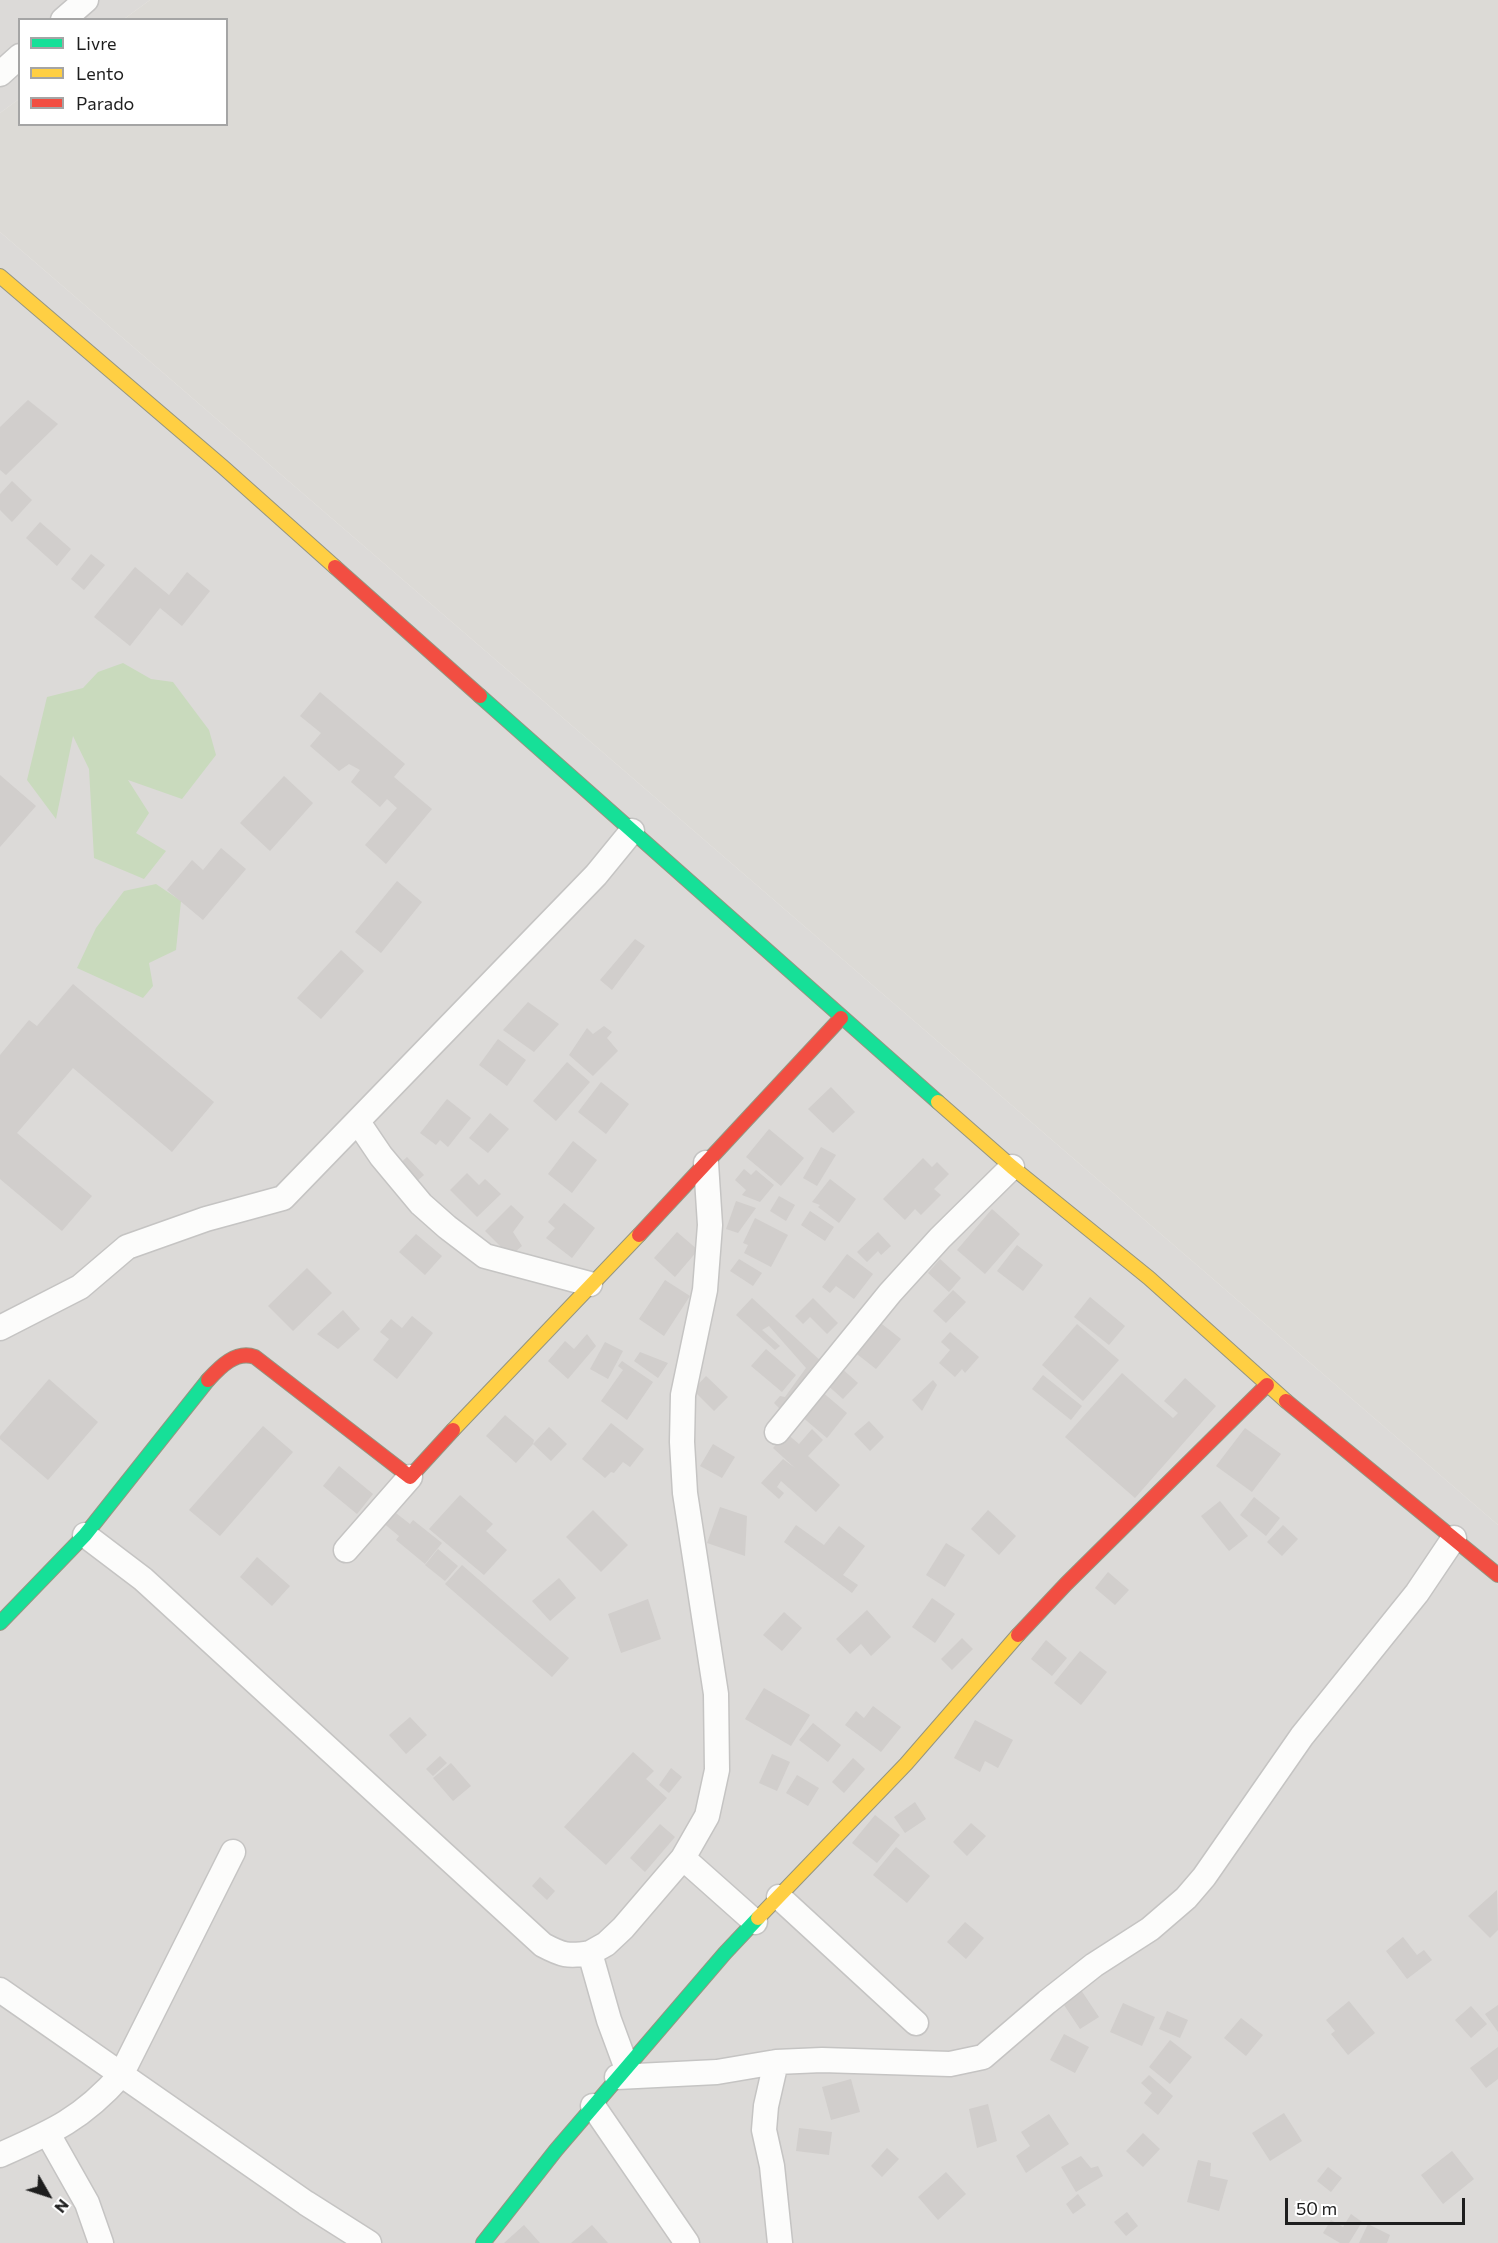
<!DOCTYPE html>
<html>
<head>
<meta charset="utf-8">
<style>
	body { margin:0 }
	#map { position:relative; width:1498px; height:2243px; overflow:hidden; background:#edeae7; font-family:Commissioner,sans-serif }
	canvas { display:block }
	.legend { position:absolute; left:18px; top:18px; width:210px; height:108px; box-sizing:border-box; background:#fff; border:2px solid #a5a5a5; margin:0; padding:8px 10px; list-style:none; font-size:18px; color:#1e1e1e }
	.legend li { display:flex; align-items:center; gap:12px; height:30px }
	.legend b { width:30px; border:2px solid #a5a5a5 }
	.north { position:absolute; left:18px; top:2165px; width:60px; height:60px; -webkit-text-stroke:4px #fff; paint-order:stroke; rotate:129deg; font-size:16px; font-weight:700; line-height:24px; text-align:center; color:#1e1e1e }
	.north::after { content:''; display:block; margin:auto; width:21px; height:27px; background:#1e1e1e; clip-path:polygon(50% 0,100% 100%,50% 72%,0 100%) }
	.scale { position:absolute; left:1285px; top:2198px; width:180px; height:27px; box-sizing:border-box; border:3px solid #1e1e1e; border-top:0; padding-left:8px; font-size:18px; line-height:21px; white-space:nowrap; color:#1e1e1e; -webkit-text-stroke:4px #fff; paint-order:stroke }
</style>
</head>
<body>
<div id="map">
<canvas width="1498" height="2243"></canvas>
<ul class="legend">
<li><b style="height:8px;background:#16e098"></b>Livre</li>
<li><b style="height:8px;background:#ffcf43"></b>Lento</li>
<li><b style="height:8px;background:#f24e42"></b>Parado</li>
</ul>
<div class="north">N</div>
<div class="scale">50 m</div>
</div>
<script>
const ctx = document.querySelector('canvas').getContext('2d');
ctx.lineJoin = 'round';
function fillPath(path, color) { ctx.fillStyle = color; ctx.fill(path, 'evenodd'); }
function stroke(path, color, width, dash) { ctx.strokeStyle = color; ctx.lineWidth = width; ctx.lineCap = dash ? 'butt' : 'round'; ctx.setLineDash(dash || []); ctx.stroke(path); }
fillPath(new Path2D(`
	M0,0H150L124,19L20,20L19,99L0,113Z
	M0,232L1498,1525V2243H0Z`), '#dcdad8');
fillPath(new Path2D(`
	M150,0H1498V1525L0,232V113L19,99L20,124H226V20L124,19Z`), '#dcdad6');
fillPath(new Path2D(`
	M123,663L151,679L173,682L209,730L216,755L182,799L128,780L149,813L136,833L166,851L144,879L94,858L89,769L73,736L56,819L27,780L47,697L83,688L98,672Z
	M156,884L181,901L176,950L149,963L153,986L143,998L77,968L96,928L124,891Z`), '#c9dabd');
fillPath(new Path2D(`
	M28,400L58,424L6,475L0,470V427Z
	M12,481L32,500L12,522L0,510V494Z
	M40,522L71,549L57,566L26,538Z
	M91,554L105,565L84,590L71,579Z
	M135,567L169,595L187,572L210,591L182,626L160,608L130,646L94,617Z
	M320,692L405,764L394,777L432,809L386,864L365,845L397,808L387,799L380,807L351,782L360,770L349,764L339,771L310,746L321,733L300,716Z
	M0,775L36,806L0,847Z
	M284,776L313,803L270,851L240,823Z
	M221,848L246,869L203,920L167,890L192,860L203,870Z
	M397,881L422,902L381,953L355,932Z
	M635,939L645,946L612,990L600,980Z
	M341,950L364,971L321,1019L297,998Z
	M73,984L214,1102L172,1152L73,1068L17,1133L92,1196L62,1231L0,1179V1055L29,1020L37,1026Z
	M528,1002L559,1024L534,1052L503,1030Z
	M604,1026L612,1032L607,1038L618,1051L593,1076L569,1055L587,1028L593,1034Z
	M498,1039L526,1060L507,1086L479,1065Z
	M567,1062L590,1082L556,1121L533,1101Z
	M601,1082L629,1104L606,1134L578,1112Z
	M831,1087L855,1112L833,1133L808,1109Z
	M447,1099L471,1118L448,1147L440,1140L436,1145L420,1133Z
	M490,1113L509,1129L488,1153L469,1138Z
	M769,1129L804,1158L781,1186L746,1157Z
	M573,1141L597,1160L572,1193L548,1174Z
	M821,1147L836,1155L817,1186L803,1178Z
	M407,1157L424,1175L408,1189L392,1171Z
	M923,1158L932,1167L937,1162L949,1174L934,1189L941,1195L921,1215L915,1209L905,1220L883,1199Z
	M744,1169L751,1175L756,1170L774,1185L760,1202L742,1195L746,1190L735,1180Z
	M467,1173L479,1185L485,1179L501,1194L477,1217L450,1190Z
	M830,1179L856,1199L839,1223L818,1207L820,1205L812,1202Z
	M779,1196L795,1205L786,1221L770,1211Z
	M736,1201L756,1208L738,1233L726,1229Z
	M564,1203L595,1228L572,1258L546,1238L555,1228L548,1222Z
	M511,1205L524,1217L513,1232L522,1246L510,1256L485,1231Z
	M992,1209L1020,1234L985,1274L957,1250Z
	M810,1211L834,1227L825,1241L801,1225Z
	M755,1218L788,1235L771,1267L744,1253L748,1245L743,1243Z
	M677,1232L698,1250L675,1277L654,1258Z
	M878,1232L891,1246L881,1255L878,1251L867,1262L857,1252Z
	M416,1234L442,1256L425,1275L399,1252Z
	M1017,1245L1043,1265L1023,1291L997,1271Z
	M847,1254L873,1274L854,1299L836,1286L830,1293L822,1287Z
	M739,1259L762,1273L753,1286L730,1271Z
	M940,1259L961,1278L949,1292L928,1273Z
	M307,1268L332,1293L293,1331L268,1306Z
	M665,1280L690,1296L664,1336L639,1319Z
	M953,1290L966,1302L946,1323L933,1311Z
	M1090,1297L1125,1326L1109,1345L1074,1317Z
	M752,1298L823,1363L781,1410L774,1403L780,1396L785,1397L806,1368L769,1326L762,1330L780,1346L775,1350L736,1315Z
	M813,1298L838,1323L827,1334L810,1317L803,1324L795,1316Z
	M343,1310L360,1329L338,1349L317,1334Z
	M412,1316L433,1333L397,1379L373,1360L389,1339L380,1332L391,1319L402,1328Z
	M873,1317L901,1339L876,1369L848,1347Z
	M1077,1324L1119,1360L1083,1401L1042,1365Z
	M950,1332L979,1357L965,1373L962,1369L955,1377L939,1363L950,1350L941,1342Z
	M587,1334L596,1346L568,1379L548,1361L565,1341L574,1349Z
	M605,1342L623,1351L608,1379L590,1369Z
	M766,1349L796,1375L782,1392L751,1366Z
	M640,1352L668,1363L658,1378L634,1361Z
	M622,1361L653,1382L627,1420L601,1401L623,1370L618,1366Z
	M840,1367L858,1383L843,1399L825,1383Z
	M1122,1373L1173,1418L1178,1413L1164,1401L1185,1378L1216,1406L1135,1498L1065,1437Z
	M1043,1375L1082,1406L1071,1420L1032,1389Z
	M706,1376L728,1397L714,1411L693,1390Z
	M49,1379L98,1422L48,1480L0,1439V1436Z
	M933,1380L937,1385L922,1411L912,1400Z
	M821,1391L847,1413L827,1438L801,1416Z
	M505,1415L534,1440L533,1444L549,1427L567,1444L551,1461L533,1444L516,1463L486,1436Z
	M869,1421L884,1437L870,1451L854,1434Z
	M611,1423L644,1449L630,1467L623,1462L614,1473L611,1472L605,1478L582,1459Z
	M263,1426L293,1452L220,1536L189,1510Z
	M1245,1428L1281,1454L1252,1492L1216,1466Z
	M812,1429L823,1440L808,1456L840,1485L816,1512L781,1481L777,1487L784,1493L779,1499L761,1483L783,1459L795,1468L773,1448L786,1433L799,1444Z
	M713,1444L735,1457L722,1478L700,1466Z
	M339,1466L373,1494L357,1514L323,1486Z
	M460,1495L493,1524L486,1531L507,1550L484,1575L429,1529Z
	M1254,1497L1280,1518L1266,1536L1240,1515Z
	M1220,1501L1248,1536L1229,1551L1201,1516Z
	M720,1507L747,1516L745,1556L707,1543Z
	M392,1510L410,1524L413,1520L442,1543L425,1564L396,1540L399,1536L382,1522Z
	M593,1510L628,1545L601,1572L566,1537Z
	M988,1510L1016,1536L999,1555L971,1529Z
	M796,1525L824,1545L839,1526L865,1546L843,1575L858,1585L852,1593L784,1542Z
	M1283,1525L1298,1539L1282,1556L1267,1542Z
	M946,1543L965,1555L945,1587L926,1575Z
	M438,1549L458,1566L445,1581L425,1565Z
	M257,1557L290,1586L272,1606L240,1577Z
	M462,1565L569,1658L552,1677L445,1584Z
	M1108,1572L1129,1590L1115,1605L1095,1588Z
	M559,1578L576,1598L550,1621L532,1601Z
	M932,1598L955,1614L935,1643L912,1627Z
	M648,1599L661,1639L621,1653L608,1614Z
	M867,1610L891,1637L871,1656L861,1644L850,1654L836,1639Z
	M784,1612L802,1628L782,1651L763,1635Z
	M962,1638L973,1649L952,1670L941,1659Z
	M1046,1640L1067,1658L1052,1676L1031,1659Z
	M1080,1651L1107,1672L1081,1705L1054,1683Z
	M764,1688L810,1715L791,1746L745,1719Z
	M873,1706L901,1727L881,1752L845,1725L856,1711L864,1718Z
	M410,1717L427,1735L406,1754L389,1735Z
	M975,1720L1013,1740L998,1768L985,1761L980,1772L954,1758Z
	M813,1723L841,1745L828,1762L799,1740Z
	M633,1752L654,1771L646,1779L667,1798L606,1865L564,1827Z
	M772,1754L790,1762L777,1791L759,1783Z
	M440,1756L447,1763L433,1776L426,1769Z
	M853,1758L865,1769L844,1793L832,1782Z
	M451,1763L471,1786L453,1801L433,1778Z
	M671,1768L682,1777L669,1793L659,1785Z
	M797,1775L819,1788L808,1806L786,1793Z
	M915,1802L926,1819L905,1833L894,1817Z
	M875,1815L900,1835L877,1863L852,1843Z
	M971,1823L986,1836L967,1856L953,1842Z
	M660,1824L675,1837L645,1872L630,1858Z
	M896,1847L930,1876L907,1903L873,1875Z
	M540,1877L555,1891L547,1900L532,1886Z
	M1497,1890L1498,1930L1490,1938L1468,1916Z
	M965,1922L984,1938L966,1959L947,1942Z
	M1403,1937L1417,1955L1424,1950L1432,1960L1407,1979L1386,1951Z
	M1081,1990L1099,2017L1080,2029L1062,2002Z
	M1349,2001L1375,2033L1348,2055L1331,2034L1335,2031L1326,2020Z
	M1123,2003L1155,2017L1142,2046L1110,2032Z
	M1498,2005V2032L1485,2014Z
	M1471,2006L1487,2024L1471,2038L1455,2020Z
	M1167,2011L1188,2020L1180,2038L1159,2029Z
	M1241,2018L1263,2035L1246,2056L1224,2038Z
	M1064,2034L1089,2047L1075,2073L1050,2060Z
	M1170,2040L1192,2057L1170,2084L1149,2067Z
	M1498,2047V2079L1486,2088L1470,2068Z
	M1149,2075L1173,2096L1158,2115L1144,2103L1152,2093L1141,2083Z
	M851,2079L860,2112L831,2120L822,2087Z
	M988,2104L997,2141L977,2148L969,2109Z
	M1284,2113L1302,2141L1270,2161L1252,2133Z
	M1049,2114L1069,2144L1026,2173L1016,2156L1030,2146L1021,2132Z
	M799,2128L832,2132L829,2155L796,2151Z
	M1143,2133L1160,2149L1143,2167L1126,2151Z
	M887,2148L899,2159L882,2177L871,2166Z
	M1452,2151L1474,2179L1443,2204L1421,2175Z
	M1081,2156L1091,2168L1098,2166L1103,2176L1076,2192L1061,2167Z
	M1198,2160L1211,2163L1210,2176L1228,2180L1219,2211L1187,2202Z
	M1328,2167L1342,2178L1331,2192L1317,2181Z
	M946,2172L966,2194L938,2220L918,2197Z
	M1078,2194L1086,2205L1073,2214L1066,2204Z
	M1127,2212L1138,2226L1126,2236L1114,2222Z
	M1351,2214L1362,2222L1349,2243H1340L1323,2233L1331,2220L1343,2227Z
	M1368,2224L1390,2235L1387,2243H1359Z
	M524,2225L540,2243H504Z
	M592,2225L608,2243H571Z`), '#d1cecc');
const street = new Path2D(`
	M63,20L86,0
	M0,74L20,56
	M358,1122L381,1156L421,1204L447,1227L485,1256L590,1284
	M0,1328L80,1287L127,1247L206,1219L283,1198L596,875L632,831
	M777,1432L890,1293L940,1238L1012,1167
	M85,1535L143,1579L543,1945C562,1955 568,1957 590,1953
	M346,1550L410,1477
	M683,1858L755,1922
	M779,1897L916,2023
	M0,1990L306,2203L369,2243
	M776,2062L766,2106L764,2130L772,2166L780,2243
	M626,2066L609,2020L590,1953L606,1944L623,1928L683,1858L707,1816L717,1770L716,1694L685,1493L682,1442L683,1395L705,1290L710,1225L706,1163
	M617,2077L717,2072L776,2062L822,2060L950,2064L983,2057L1047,2002L1094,1965L1150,1929L1186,1898L1204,1877L1302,1736L1417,1593L1454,1538
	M593,2106L687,2243
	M48,2134L87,2203L101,2243
	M0,2155C52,2132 82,2119 121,2075L233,1852`);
const fast = new Path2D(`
	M480,696L938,1102
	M0,1623L85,1535L208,1380
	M483,2243L556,2150L725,1953L758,1918`);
const slow = new Path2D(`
	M0,276L223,467L335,567
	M938,1102L1012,1167L1149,1278L1286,1401
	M453,1430L639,1235
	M758,1918L906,1764L1018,1635`);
const jam = new Path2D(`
	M335,567L480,696
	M639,1235L841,1018
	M208,1380C220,1367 236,1350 255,1357L410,1477L453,1430
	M1286,1401L1498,1575
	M1018,1635L1066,1584L1267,1385`);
stroke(street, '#c5c4c3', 27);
stroke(fast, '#949580', 16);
stroke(slow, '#949580', 16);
stroke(jam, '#949580', 16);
stroke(street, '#fcfcfb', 24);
stroke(fast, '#16e098', 14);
stroke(slow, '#ffcf43', 14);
stroke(jam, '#f24e42', 14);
</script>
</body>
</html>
